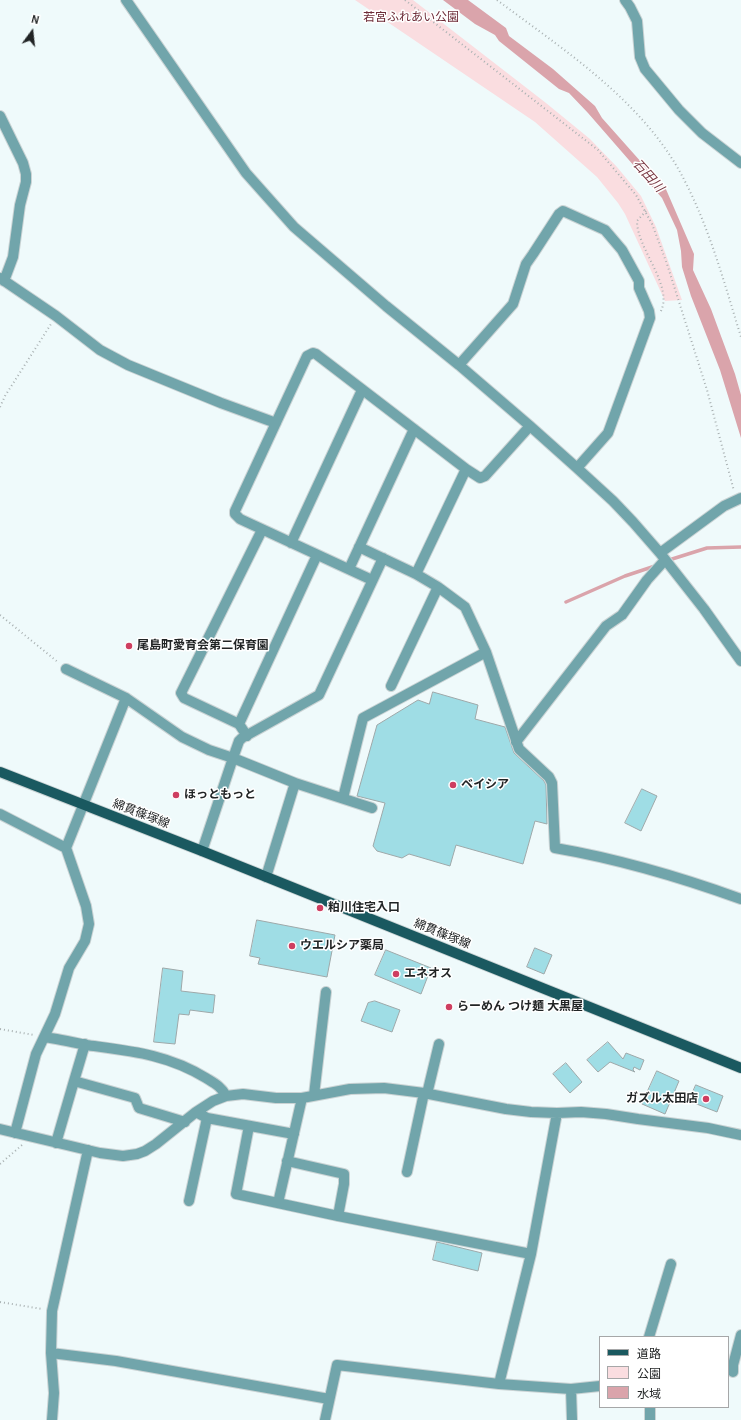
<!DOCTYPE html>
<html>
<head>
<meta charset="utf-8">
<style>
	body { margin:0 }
	#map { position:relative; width:741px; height:1420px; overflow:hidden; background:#effafb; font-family:Karla,"Noto Sans JP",sans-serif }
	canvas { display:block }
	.legend { position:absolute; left:599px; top:1336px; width:130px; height:72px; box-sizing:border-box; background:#fff; border:1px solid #a6a7a8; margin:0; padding:5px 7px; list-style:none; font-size:12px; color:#212425 }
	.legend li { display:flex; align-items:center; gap:8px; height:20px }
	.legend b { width:20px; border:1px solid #a6a7a8 }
	.north { position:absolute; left:12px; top:12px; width:40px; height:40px; -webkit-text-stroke:3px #fff; paint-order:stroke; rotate:15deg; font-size:11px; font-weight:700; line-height:16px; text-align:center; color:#212425 }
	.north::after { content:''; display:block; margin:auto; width:14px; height:18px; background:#212425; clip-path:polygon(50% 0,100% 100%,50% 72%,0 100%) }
</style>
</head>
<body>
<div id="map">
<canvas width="741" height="1420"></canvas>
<ul class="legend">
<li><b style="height:5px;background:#1a5960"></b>道路</li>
<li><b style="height:11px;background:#fadde0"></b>公園</li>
<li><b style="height:11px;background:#daa4ab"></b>水域</li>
</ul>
<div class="north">N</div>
</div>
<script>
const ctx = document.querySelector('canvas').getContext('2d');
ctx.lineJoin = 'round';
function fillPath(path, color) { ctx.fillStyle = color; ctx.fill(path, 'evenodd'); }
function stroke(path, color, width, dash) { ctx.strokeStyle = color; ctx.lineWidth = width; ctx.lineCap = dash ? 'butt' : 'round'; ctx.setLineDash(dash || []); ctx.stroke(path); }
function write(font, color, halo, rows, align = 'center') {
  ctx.font = font + ' Karla,"Noto Sans JP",sans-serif'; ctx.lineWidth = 3; ctx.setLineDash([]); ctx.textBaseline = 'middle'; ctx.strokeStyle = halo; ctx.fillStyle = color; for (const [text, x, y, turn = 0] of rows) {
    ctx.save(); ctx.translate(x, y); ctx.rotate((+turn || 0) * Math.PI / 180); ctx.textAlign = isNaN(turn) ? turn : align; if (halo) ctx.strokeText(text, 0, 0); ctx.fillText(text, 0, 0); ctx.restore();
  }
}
fillPath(new Path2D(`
	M355,0H413L546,103L590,139L617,167L641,196L656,227L682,300L665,301L625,214L618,203L597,177L535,122Z`), '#fadde0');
fillPath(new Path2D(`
	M443,0H468L506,28L509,36L553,69L595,106L602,118L642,163L665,187L694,254L693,270L711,309L735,374L741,395V438L720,370L691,296L682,267L681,251L677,230L662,198L588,113L569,93L559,89L499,41L495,35L475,24Z`), '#daa4ab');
stroke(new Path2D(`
	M669,560L707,548L741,547
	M566,602L625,576L655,566`), '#daa4ab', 3.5);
const building = new Path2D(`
	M433,692L478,705L475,719L505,727L514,753L544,781L546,785L547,824L535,821L523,864L456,845L450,866L409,854L402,858L377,851L373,846L385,803L357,796L377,725L418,700L429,704Z
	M642,789L657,796L641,831L625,823Z
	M257,920L335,935L327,977L258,964L260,958L250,956Z
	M535,948L552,955L544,974L527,967Z
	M386,950L431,968L421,994L375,975Z
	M163,968L183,971L181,991L215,995L213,1013L190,1010L189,1015L179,1014L175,1044L154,1042Z
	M375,1001L400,1010L392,1032L361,1021L368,1003Z
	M608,1042L623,1059L626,1053L644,1060L640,1070L634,1067L633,1070L635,1072L610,1062L598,1072L587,1060Z
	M566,1063L582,1082L570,1093L553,1074Z
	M657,1071L679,1081L665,1114L642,1104Z
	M696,1085L723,1096L717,1112L689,1101Z
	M437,1242L482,1253L478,1271L433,1260Z`);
fillPath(building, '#9fdde5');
stroke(building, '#9ea8a9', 1);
const minor = new Path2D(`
	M126,0L246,173L294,227L386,306L459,365L530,426L577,468L613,501L633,522L660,553L704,609L741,661
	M625,0L630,7L637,21L640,57L645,69L679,110L702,133L741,163
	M0,116L23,163L26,174V182L20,205L13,257L4,281
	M0,278L56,316L100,350L128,365L221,403L276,423
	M459,365L513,304L526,264L533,254L559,214L563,211L605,230L622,250L639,281V288L649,311L650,318L608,433L577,468
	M291,543L362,390
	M359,547L416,574L438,587L465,607L486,652L519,749L549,777L552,783L555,848C619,859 680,877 741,899
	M660,553L724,506L741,498
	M349,569L414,429
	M416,574L466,469
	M372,580L240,519L235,514V511L307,356L313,353L316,354L466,469L480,478L485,476L530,426
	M66,669L126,698L182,737L209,750L233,758L295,783L372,808
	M391,686L438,587
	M239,724L317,555
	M247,736L239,724L184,698L181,693L262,530
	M516,742L606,626L622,615L647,580L665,560
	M343,798L363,718L486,652
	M0,814L66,848
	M202,851L233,758L239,741L242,738L319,695L383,558
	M266,877L295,783
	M44,1037C58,1039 72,1042 86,1045C130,1051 167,1054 206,1078C214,1083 222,1087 226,1096
	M74,1081L85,1044
	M427,1094L439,1044
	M314,1095L326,992
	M196,1112L207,1118L294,1134
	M249,1126L236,1194L338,1216L531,1254
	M0,1129L100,1153L123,1156L137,1154L145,1151L156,1144L196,1112L213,1101L226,1096L243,1094L276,1098H302L350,1089L384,1088L424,1093L506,1109L531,1112L557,1113L581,1112L606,1114L638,1119L708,1128L741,1135
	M15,1133L36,1054L55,1014L69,968L85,941L89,924L86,906L66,848L126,698
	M56,1143L74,1081L135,1098L139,1108L185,1122
	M287,1161L344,1174V1184L338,1216
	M407,1172L424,1093
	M189,1201L207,1118
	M278,1203L302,1098
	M649,1337L671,1264
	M51,1353L116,1361L329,1399
	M733,1372V1365L741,1335
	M499,1384L531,1254L557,1113
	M571,1389L572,1420
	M650,1407V1420
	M52,1420L54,1393L51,1353L52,1311L88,1150
	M325,1420L337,1365L499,1384L571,1389L600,1386`);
const major = new Path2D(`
	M0,772L202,851L741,1068`);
stroke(minor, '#cad3d4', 12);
stroke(major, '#cad3d4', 12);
stroke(new Path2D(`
	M405,0L598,150L636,195L652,224L667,264L707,390L734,491
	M497,0C561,48 634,95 676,165C707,218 723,279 741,337
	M646,211L637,221C637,250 675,286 660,313
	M0,407L5,396L51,324
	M0,615L59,663
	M0,1029L34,1035
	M0,1164L22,1145
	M0,1302L42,1309`), '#a9b1b2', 2, [1, 3]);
stroke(minor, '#71a5ab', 10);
stroke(major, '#1a5960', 10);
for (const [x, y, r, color] of [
	[129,646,4,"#ce3e60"],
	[453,785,4,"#ce3e60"],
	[176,795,4,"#ce3e60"],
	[320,908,4,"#ce3e60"],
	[292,946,4,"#ce3e60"],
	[396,974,4,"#ce3e60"],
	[449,1007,4,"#ce3e60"],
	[706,1099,4,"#ce3e60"]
]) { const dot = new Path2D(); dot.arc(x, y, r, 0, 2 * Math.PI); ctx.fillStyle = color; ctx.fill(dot); stroke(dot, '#fff', 1.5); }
write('12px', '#6d2c38', '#fff', [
	["若宮ふれあい公園",411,18]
]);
write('bold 12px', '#212425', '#fff', [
	["尾島町愛育会第二保育園",137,646],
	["ベイシア",461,785],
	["ほっともっと",184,795],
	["粕川住宅入口",328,908],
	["ウエルシア薬局",300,946],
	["エネオス",404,974],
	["らーめん つけ麺 大黒屋",457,1007],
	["ガズル太田店",698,1099,"right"]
], 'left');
write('12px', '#212425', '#fff', [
	["綿貫篠塚線",141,814,21],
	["綿貫篠塚線",442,934,22]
]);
write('italic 13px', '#783641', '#fff', [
	["石田川",648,176,48]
]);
</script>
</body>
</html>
